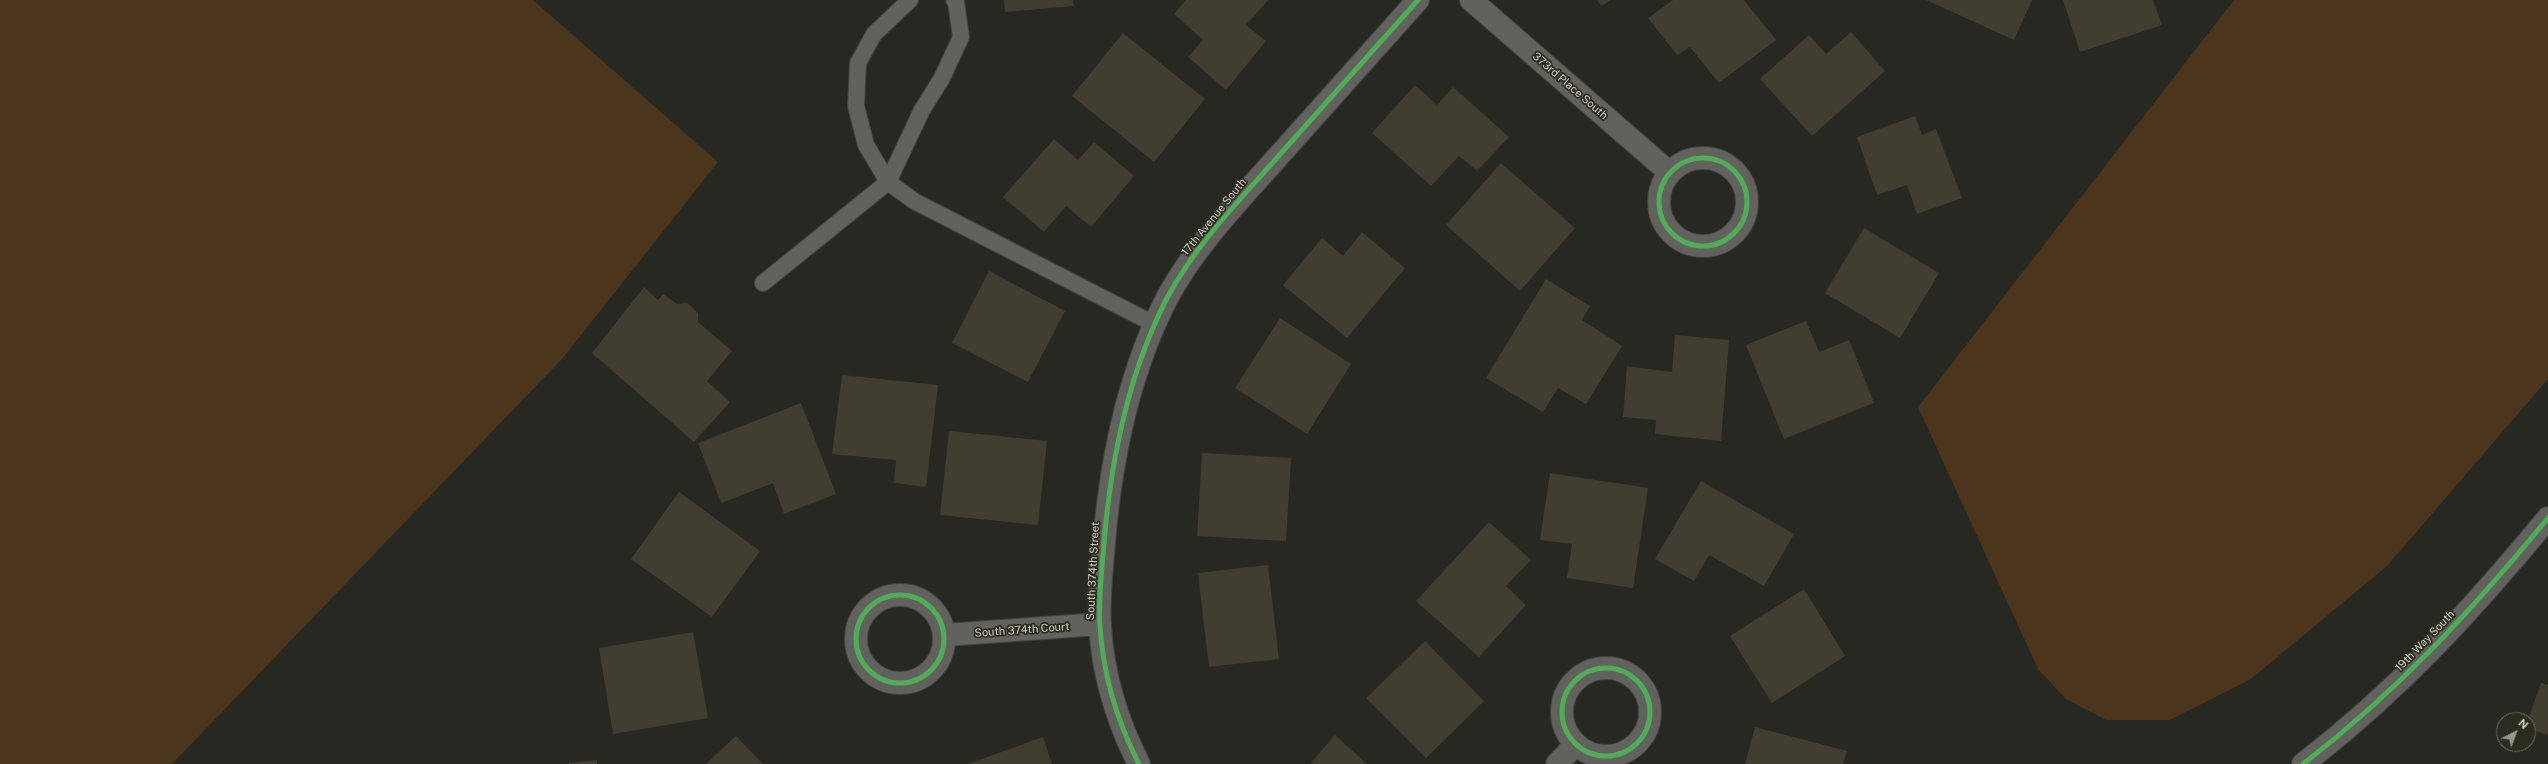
<!DOCTYPE html>
<html>
<head>
<meta charset="utf-8">
<style>
	body { margin:0 }
	#map { position:relative; width:2548px; height:764px; overflow:hidden; background:#282822; font-family:"Public Sans",sans-serif }
	canvas { display:block }
	.north { position:absolute; left:2496px; top:712px; width:40px; height:40px; box-sizing:border-box; background:#2b2b1f; border:1px solid #6e6e64; border-radius:50%; rotate:42deg; font-size:11px; font-weight:700; line-height:16px; text-align:center; color:#d3d3cc }
	.north::after { content:''; display:block; margin:auto; width:14px; height:18px; background:#979790; clip-path:polygon(50% 0,100% 100%,50% 72%,0 100%) }
</style>
</head>
<body>
<div id="map">
<canvas width="2548" height="764"></canvas>
<div class="north">N</div>
</div>
<script>
const ctx = document.querySelector('canvas').getContext('2d');
ctx.lineJoin = 'round';
function fillPath(path, color) { ctx.fillStyle = color; ctx.fill(path, 'evenodd'); }
function stroke(path, color, width, dash) { ctx.strokeStyle = color; ctx.lineWidth = width; ctx.lineCap = dash ? 'butt' : 'round'; ctx.setLineDash(dash || []); ctx.stroke(path); }
function write(font, color, halo, rows, align = 'center') {
  ctx.font = font + ' "Public Sans",sans-serif'; ctx.lineWidth = 3.5; ctx.setLineDash([]); ctx.textBaseline = 'middle'; ctx.strokeStyle = halo; ctx.fillStyle = color; for (const [text, x, y, turn = 0] of rows) {
    ctx.save(); ctx.translate(x, y); ctx.rotate((+turn || 0) * Math.PI / 180); ctx.textAlign = isNaN(turn) ? turn : align; if (halo) ctx.strokeText(text, 0, 0); ctx.fillText(text, 0, 0); ctx.restore();
  }
}
fillPath(new Path2D(`
	M0,0H533L718,162L562,359L172,764H0Z
	M2234,0H2548V379L2387,566L2251,679L2170,720H2106L2066,699L2038,669L1918,407Z`), '#4b351c');
fillPath(new Path2D(`
	M1004,0H1073L1074,6L1005,12Z
	M1186,0H1268L1246,25L1266,41L1226,90L1188,57L1203,40L1174,14Z
	M1597,0H1611L1601,6Z
	M1673,0H1744L1776,40L1719,83L1690,47L1677,55L1648,18Z
	M1926,0H2032L2014,40Z
	M2063,0H2153L2162,25L2080,52Z
	M1851,32L1885,71L1812,136L1760,79L1809,35L1826,54Z
	M1123,33L1205,99L1154,162L1072,96Z
	M1415,85L1437,105L1453,87L1509,137L1477,171L1459,156L1431,186L1372,133Z
	M1915,116L1922,135L1936,129L1962,198L1917,214L1907,185L1877,195L1857,137Z
	M1054,139L1078,160L1094,142L1134,176L1091,227L1066,206L1044,232L1003,197Z
	M1501,163L1575,228L1520,291L1446,225Z
	M1864,228L1939,273L1900,338L1825,293Z
	M1362,232L1405,268L1347,338L1283,285L1322,238L1343,256Z
	M989,271L1065,311L1028,382L952,343Z
	M1546,279L1590,306L1582,320L1622,346L1586,404L1558,388L1543,412L1486,378Z
	M644,287L658,300L663,294L677,304L687,303L698,313V322L732,351L707,381L730,402L694,442L592,353Z
	M1280,318L1351,364L1307,434L1235,388Z
	M1806,321L1819,352L1849,340L1874,403L1784,439L1746,345Z
	M1675,335L1729,340L1721,441L1655,434L1656,420L1623,417L1627,366L1672,372Z
	M842,375L938,385L926,487L894,483L896,460L832,454Z
	M801,403L836,494L784,514L773,483L721,503L698,443Z
	M949,431L1047,441L1038,525L940,515Z
	M1202,453L1291,458L1286,541L1197,536Z
	M1550,473L1648,488L1633,588L1567,578L1572,544L1540,540Z
	M1701,481L1794,534L1764,586L1709,555L1694,581L1655,559Z
	M679,492L760,551L712,617L631,559Z
	M1489,522L1531,560L1506,586L1526,605L1479,657L1416,601Z
	M1268,565L1279,659L1209,667L1198,573Z
	M1804,589L1845,656L1772,703L1730,636Z
	M693,632L708,718L613,734L599,648Z
	M1425,641L1484,701L1426,758L1366,698Z
	M2541,683L2548,685V735L2528,728V720Z
	M1755,727L1847,751L1843,764H1745Z
	M1335,735L1367,764H1310Z
	M736,736L763,764H706Z
	M1043,737L1052,764H968Z
	M597,760V764H569V763Z`), '#413d31');
const lane = new Path2D(`
	M910,0L874,34L858,63L856,106L866,145L888,182L914,201L1154,324
	M763,283L888,182L922,110L942,78L961,37L956,2L954,0`);
const street = new Path2D(`
	M1471,0L1670,173
	M1659 202a44 44 0 1 1 88 0a44 44 0 1 1-88 0Z
	M856 639a44 44 0 1 1 88 0a44 44 0 1 1-88 0Z
	M945,635L1100,624
	M1562 712a44 44 0 1 1 88 0a44 44 0 1 1-88 0Z
	M1139,764C1117,721 1103,674 1100,626C1098,599 1102,570 1104,543C1111,458 1128,374 1167,298C1195,246 1236,204 1275,160C1323,107 1370,53 1418,0
	M1557,764L1576,744
	M2303,764C2399,690 2471,611 2548,518`);
stroke(lane, '#43433e', 18);
stroke(street, '#43433e', 24);
stroke(lane, '#61615d', 16);
stroke(street, '#61615d', 22);
stroke(new Path2D(`
	M1659 202a44 44 0 1 1 88 0a44 44 0 1 1-88 0Z
	M856 639a44 44 0 1 1 88 0a44 44 0 1 1-88 0Z
	M1562 712a44 44 0 1 1 88 0a44 44 0 1 1-88 0Z
	M1139,764C1117,721 1103,674 1100,626C1098,599 1102,570 1104,543C1111,458 1128,374 1167,298C1195,246 1236,204 1275,160C1323,107 1370,53 1418,0
	M2303,764C2399,690 2471,611 2548,518`), '#51ab58', 5);
write('11px', '#d3d3cc', '#2b2b1f', [
	["373rd Place South",1570,86,41],
	["17th Avenue South",1214,217,-51],
	["South 374th Street",1093,571,-87],
	["South 374th Court",1022,630,-4],
	["19th Way South",2425,641,-46]
]);
</script>
</body>
</html>
